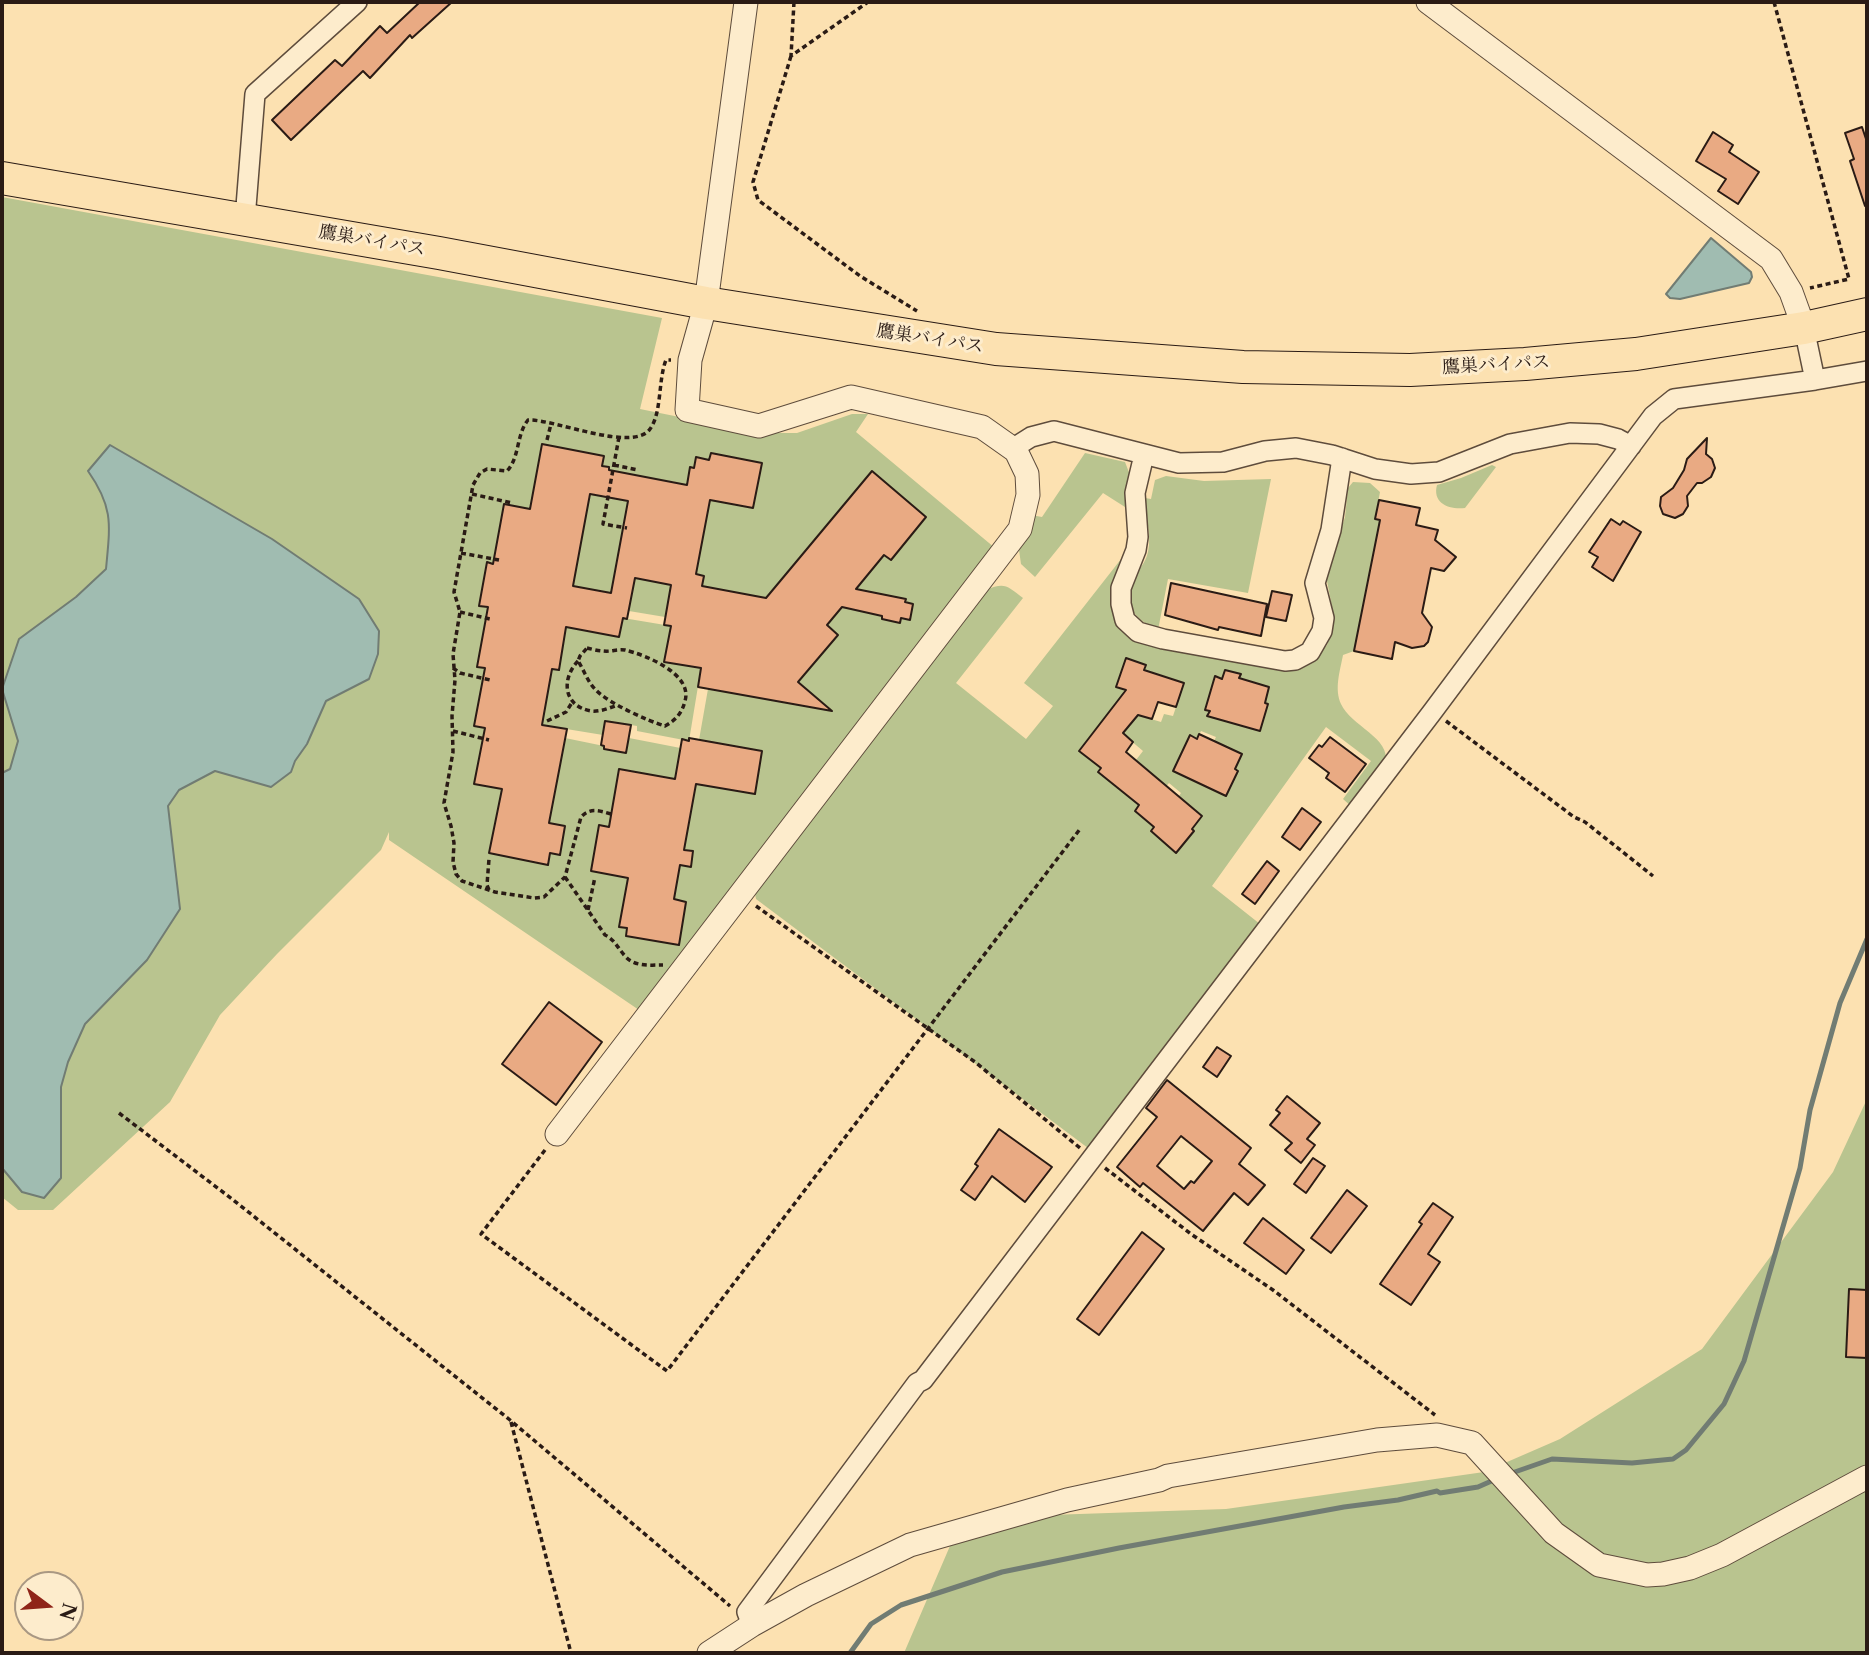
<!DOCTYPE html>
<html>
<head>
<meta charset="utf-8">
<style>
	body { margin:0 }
	#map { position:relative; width:1869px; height:1655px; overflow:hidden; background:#fce1b1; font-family:"Libre Caslon Text",serif }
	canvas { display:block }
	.frame { position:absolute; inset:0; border:4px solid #2a1b15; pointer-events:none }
	.north { position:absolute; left:14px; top:1571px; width:70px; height:70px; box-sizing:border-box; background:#fdeccc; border:2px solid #a99883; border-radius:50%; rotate:106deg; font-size:19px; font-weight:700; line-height:28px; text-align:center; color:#2a1b15 }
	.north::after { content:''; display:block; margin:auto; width:24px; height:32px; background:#8f2418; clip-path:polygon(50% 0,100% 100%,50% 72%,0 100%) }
</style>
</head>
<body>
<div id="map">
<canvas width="1869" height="1655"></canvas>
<div class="frame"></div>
<div class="north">N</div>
</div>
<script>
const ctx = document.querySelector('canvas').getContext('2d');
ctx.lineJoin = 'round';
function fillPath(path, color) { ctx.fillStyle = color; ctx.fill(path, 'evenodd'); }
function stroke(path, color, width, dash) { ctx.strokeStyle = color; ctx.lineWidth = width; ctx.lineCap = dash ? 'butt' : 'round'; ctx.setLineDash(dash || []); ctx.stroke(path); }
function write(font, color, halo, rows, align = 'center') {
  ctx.font = font + ' "Libre Caslon Text","Noto Serif JP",serif'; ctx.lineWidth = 6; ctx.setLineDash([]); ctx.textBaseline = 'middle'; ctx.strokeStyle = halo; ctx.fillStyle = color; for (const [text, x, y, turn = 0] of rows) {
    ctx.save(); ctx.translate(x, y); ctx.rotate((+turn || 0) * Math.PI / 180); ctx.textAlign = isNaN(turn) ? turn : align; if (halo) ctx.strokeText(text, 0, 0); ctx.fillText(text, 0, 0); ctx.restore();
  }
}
fillPath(new Path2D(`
	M2,197L662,318L640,409L758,433H797L852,414H868L856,432L995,548L639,1010L389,840V832L381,850L277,954L220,1015L170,1102L53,1210H18L2,1197V1168L22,1192L60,1120L61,1087L68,1062L85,1024L147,960L180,909L168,806L179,790L215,771L271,787L291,772L295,761L307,744L326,701L369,679L88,471C114,509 110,525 106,569L76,597L2,689L18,741L10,769L2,773ZM542,444L604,456L602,466L609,468L604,496L576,491L586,518L573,586L631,597L629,611L665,617L671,585L615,574L633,475L675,482L686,489L690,468H694L696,457L709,460L711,453L761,463L753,508L697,498L708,512L696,574L704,576L702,586L766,598L872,472L926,517L891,560L884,555L852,594L887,595L905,599V602L913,604L910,620L901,618L900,622L882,616L842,607L827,625L838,635L798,682L831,711L708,689L699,740L762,751L755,794L697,779L684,850L693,852L691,867L680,865L677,880L657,896L686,902L678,945L626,936L627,928L619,927L639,880L591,871L600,825L659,836L655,820L612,811L619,769L675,779L677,770L696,751L629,738L625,753L604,749V746L565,738L537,821L560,855L550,853L548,865L489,853L497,811L527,816L531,795L534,738L474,726L536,678L477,667L485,624L536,617L479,605L487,563L532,571Z
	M1085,453L1125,462L1130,475L1125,507L1103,493L1035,577L1021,564L1019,550L1031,515L1042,517Z
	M1492,465L1496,467L1465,508C1449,510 1432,503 1437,485L1461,478Z
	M1166,476L1204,481L1271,479L1248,593L1168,579L1158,630C1137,621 1120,604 1132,580C1138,569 1145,565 1148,552C1152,535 1145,516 1145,498L1151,499L1155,480Z
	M1353,482L1370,483L1380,492L1375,519L1380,520L1354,651L1343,655C1340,671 1334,689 1341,704C1350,725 1392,739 1385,762L1352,807L1343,799L1371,761L1326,727L1212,886L1260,924L1092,1151L756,899L754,888L986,590C1005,582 1007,586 1023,598L956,683L1026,739L1053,706L1024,683L1125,554C1116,580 1107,595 1116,622L1313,660L1327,645L1331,632L1333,612L1326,576L1345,517L1348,488ZM1146,665L1144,670L1184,683L1173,716L1164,714L1161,722L1131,713L1122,698L1124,690L1117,687ZM1225,670L1240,674L1239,678L1269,687L1265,703L1268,704L1260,731L1229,722L1230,717L1205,709L1215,677L1222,679ZM1108,714L1126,729L1123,734L1143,751L1136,760L1147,769L1124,793L1098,772L1101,768L1079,751ZM1201,731L1216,737L1214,741L1242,754L1235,769L1238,771L1226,796L1197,782L1176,766L1190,736L1197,739ZM1169,783L1181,793L1179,796L1202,816L1192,829L1194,831L1176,852L1151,832L1154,827L1135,811L1157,785L1163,790Z
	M623,618L671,626L664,662L701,668L689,741L637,731V726L606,721L603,735L542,725L552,669L559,670L566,627L619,636Z
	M1867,1099V1653H904L962,1518L1226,1509L1484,1472L1560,1439L1702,1349L1833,1172Z`), '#b9c48f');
const water = new Path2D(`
	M1711,238L1751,272L1752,277L1749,283L1680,299L1670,298L1666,294Z
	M110,445L272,539L359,599L379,631L378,654L369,679L326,701L307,744L295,761L291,772L271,787L215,771L179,790L168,806L180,909L147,960L85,1024L68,1062L61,1087V1178L44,1198L22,1192L2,1168V773L10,769L18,741L2,689L19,639L76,597L106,569C110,525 114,508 88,471Z`);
fillPath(water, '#a0bcb1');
stroke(water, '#717c73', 2);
stroke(new Path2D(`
	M1509,1474L1552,1459L1632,1463L1673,1459L1686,1450L1724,1404L1744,1361L1800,1168L1810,1110L1840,1003L1867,939
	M850,1653L871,1624L901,1605L1002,1572L1119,1548L1344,1507L1398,1500L1437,1491L1440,1493L1478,1487L1496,1479`), '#717c73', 5);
const building = new Path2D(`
	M420,2H452L412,38L410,35L370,78L363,71L291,140L272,120L335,60L342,66L380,26L387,33Z
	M1862,127L1867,142V206H1865L1850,161L1854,159L1845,133Z
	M1713,132L1733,145L1729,152L1759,172L1738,204L1718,191L1726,179L1696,161Z
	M1707,438L1706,454L1712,459L1715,468L1711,477L1702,483H1697L1687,496L1688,506L1683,514L1675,518L1663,514L1660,506L1661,497L1673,488L1684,470L1687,459Z
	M542,444L604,456L602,466L609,467V470L687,485L690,467L694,468L696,457L709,460L711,453L762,463L753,508L710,500L696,574L704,576L702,586L766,598L872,471L926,517L891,560L884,555L856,589L906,599L905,602L913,604L910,620L901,618L900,623L882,619V616L842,607L827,625L838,635L798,682L832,711L698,687L701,668L664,662L671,626L664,625L671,585L635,578L627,619L623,618L619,637L566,627L559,670L552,669L542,725L567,729L549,823L565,826L560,855L550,853L548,865L489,853L502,789L474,784L485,728L474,726L485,668L477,667L488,607L479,606L487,562L493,564L504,504L530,509ZM590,494L628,501L611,593L573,586Z
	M1379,500L1420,508L1416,525L1438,530L1435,540L1456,557L1444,571L1431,568L1422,613L1432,627L1428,642L1424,646L1412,648L1395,642L1392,659L1354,651L1380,520L1375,519Z
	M1611,519L1620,525L1623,521L1641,532L1613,581L1592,567L1598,557L1589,552Z
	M1171,583L1267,604L1261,636L1219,627L1218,630L1165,615Z
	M1272,591L1292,595L1286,621L1266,617Z
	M1126,658L1146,665L1144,670L1184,683L1176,707L1158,702L1152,719L1138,715L1123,733L1133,742L1126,752L1202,816L1192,829L1194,831L1176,853L1151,831L1154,827L1135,811L1139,805L1098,772L1101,768L1079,751L1126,690L1116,687Z
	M1225,670L1241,674L1239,678L1269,687L1265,703L1268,704L1260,731L1207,716L1210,711L1205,710L1215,676L1222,679Z
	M605,721L631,725L626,753L604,749V746L601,745Z
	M1199,734L1242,754L1235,769L1238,771L1226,796L1173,771L1190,735L1197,739Z
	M1330,737L1366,764L1345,792L1326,778L1329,773L1309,758L1319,745L1322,747Z
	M689,738L762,751L755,794L696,784L684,850L693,851L691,867L680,865L674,899L686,902L679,945L626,936L627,928L619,927L628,878L591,871L599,825L609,827L619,769L675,779L682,739L689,741Z
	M1302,808L1321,822L1300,850L1282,837Z
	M1267,861L1279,871L1255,904L1242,894Z
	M549,1002L602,1042L556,1105L502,1064Z
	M1217,1047L1231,1056L1217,1077L1203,1067Z
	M1167,1080L1251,1148L1239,1164L1265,1185L1248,1205L1234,1193L1203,1231L1143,1183L1140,1187L1117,1167L1157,1117L1146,1108ZM1181,1136L1212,1161L1194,1183L1191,1181L1184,1189L1157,1166Z
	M1287,1096L1320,1123L1307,1139L1315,1145L1301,1163L1285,1150L1292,1143L1270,1125L1280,1113L1276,1110Z
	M999,1129L1052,1167L1025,1202L992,1176L975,1200L961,1190L978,1166L975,1164Z
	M1313,1158L1325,1166L1306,1193L1294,1184Z
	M1347,1190L1367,1206L1331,1253L1311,1238Z
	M1433,1203L1453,1217L1428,1254L1440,1262L1411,1305L1380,1284L1422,1224L1419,1222Z
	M1263,1218L1304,1250L1286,1274L1244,1243Z
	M1142,1232L1164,1249L1099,1335L1077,1319Z
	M1849,1289L1867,1290V1358L1846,1357Z`);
fillPath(building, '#e9aa83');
stroke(building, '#2a1b15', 2);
const minor = new Path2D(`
	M245,219L255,94L357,2
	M1804,328L1815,380
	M1012,449L1031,437L1054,431L1179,463L1223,462L1265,451L1296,448L1332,455L1375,469L1411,474L1439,472L1510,444L1570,433L1599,434L1618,439L1631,446
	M1144,455L1135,493L1138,537L1136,550L1121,588V604L1125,620L1138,632L1163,639L1285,661L1295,660L1310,652L1322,631L1324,618L1315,583L1331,530L1342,458
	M752,1625L747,1612L917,1383L923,1380L1433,711L1653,416L1674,399L1815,380L1867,371`);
const tertiary = new Path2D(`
	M1428,2L1771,259L1791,292L1804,328
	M557,1134L1020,529L1028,495L1027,474L1016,451L982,427L851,397L759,426L687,410L690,360L706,303L746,2
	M709,1653L752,1625L806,1595L910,1545L1067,1500L1159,1480L1168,1476L1377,1440L1437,1435L1472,1443L1554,1533L1599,1565L1647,1575L1663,1574L1690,1568L1722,1555L1867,1477`);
const trunk = new Path2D(`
	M2,178L439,253L706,303L996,349L1243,367L1410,370L1525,364L1636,354L1804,328L1867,314`);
stroke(minor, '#5e4c3c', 22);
stroke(tertiary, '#5e4c3c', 25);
stroke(trunk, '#2a1b15', 34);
stroke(new Path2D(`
	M794,2L791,56L868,2
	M1774,2L1849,279L1810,288
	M791,56L753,182L758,200L860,276L917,311
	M619,437L603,524L627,528
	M547,440L551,424
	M614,465L638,470
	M472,494L512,503
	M461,553L499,560
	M460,612L490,619
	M587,648C592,649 598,651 603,651C611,652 617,649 625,650C646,655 693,674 685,701C682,713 676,720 665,726C648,721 608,703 596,690C588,683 584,670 578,661L580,656Z
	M578,661C561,679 563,706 591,711C600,712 609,708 618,705
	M453,668L460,673L490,680
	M547,721L566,712L573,701
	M1446,721L1574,817L1585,822L1653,876
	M453,731L489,740
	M611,814C600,811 590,807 581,817L565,877L544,897L534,898L495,892L462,881L456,874L453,862L454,843L451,826L444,803L453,752L452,716L455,680L453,654L460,612L454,592L473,485L480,473L487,469L507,471C520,457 516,435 528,420C555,419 633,453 650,429C662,413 658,380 666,360H671
	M565,877L605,935C615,940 617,947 625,956C634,967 650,965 663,965
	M489,890L487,885L489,859
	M756,906L975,1062L1080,1148
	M588,910L595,877
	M119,1113L232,1199L510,1420L730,1606
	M545,1150L481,1234L667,1371L1080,829
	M1105,1168L1191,1234L1273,1290L1435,1415
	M511,1422L571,1653`), '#2a1b15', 3.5, [5, 3.5]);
stroke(minor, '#fdeccc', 19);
stroke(tertiary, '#fdeccc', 23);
stroke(trunk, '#fce1b1', 32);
write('18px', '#2a1b15', '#fdeccc', [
	["鷹巣バイパス",372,241,10],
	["鷹巣バイパス",930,339,9],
	["鷹巣バイパス",1496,365,-3]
]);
</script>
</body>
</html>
